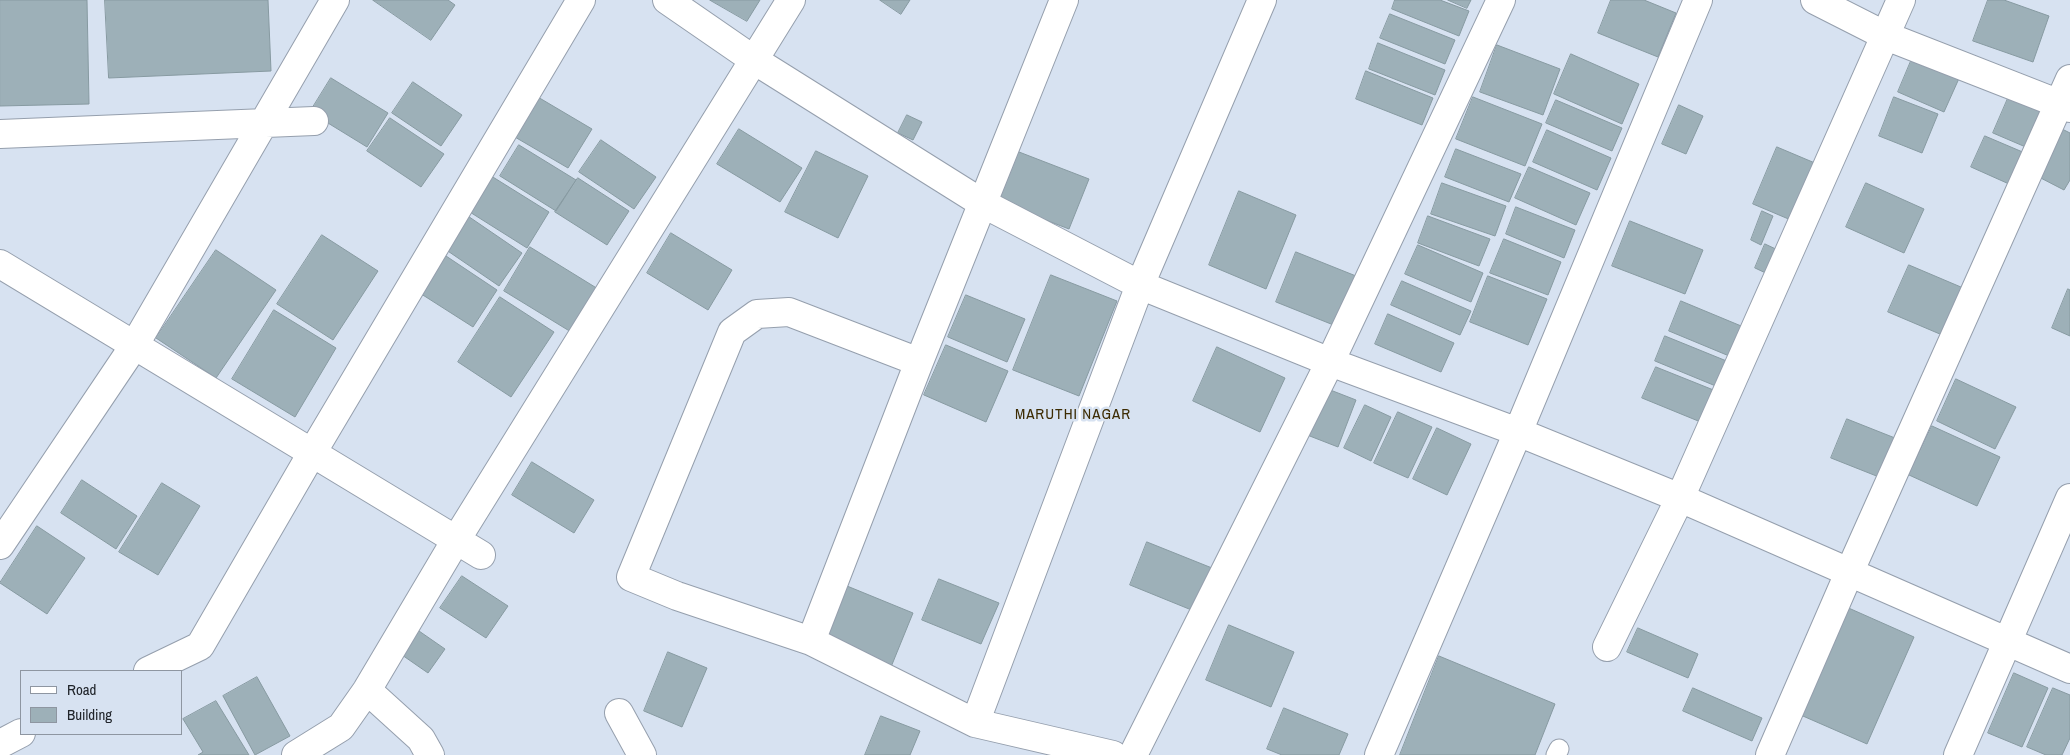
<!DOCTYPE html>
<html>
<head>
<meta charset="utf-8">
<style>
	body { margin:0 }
	#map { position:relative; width:2070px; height:755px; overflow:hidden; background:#d7e2f1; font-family:"Archivo Narrow",sans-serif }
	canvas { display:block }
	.legend { position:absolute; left:20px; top:670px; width:162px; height:65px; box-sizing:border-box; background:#d7e2f1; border:1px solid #8e96a1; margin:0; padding:6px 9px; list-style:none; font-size:15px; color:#20242a }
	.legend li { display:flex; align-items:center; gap:10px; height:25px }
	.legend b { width:25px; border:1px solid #8e96a1 }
</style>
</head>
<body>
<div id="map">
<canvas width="2070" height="755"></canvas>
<ul class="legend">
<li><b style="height:6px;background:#fff"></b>Road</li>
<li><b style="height:14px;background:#9db0b8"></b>Building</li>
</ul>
</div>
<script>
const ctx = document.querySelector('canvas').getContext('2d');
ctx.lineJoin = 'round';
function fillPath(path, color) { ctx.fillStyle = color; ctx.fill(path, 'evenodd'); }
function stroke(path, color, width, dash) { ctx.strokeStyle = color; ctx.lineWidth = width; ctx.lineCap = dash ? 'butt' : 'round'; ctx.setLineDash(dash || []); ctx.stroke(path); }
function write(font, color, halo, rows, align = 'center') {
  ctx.font = font + ' "Archivo Narrow",sans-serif'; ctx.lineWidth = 5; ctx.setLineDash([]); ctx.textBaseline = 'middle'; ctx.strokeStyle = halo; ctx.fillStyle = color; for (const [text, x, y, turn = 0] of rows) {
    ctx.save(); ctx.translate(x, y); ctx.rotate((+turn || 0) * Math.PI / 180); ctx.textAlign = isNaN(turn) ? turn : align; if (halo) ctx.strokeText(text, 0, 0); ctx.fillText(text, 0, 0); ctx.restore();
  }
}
const building = new Path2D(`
	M0,0H87L89,104L0,106Z
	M105,0H268L271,71L109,78Z
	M373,0H448L455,5L431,40Z
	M710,0H760L747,21Z
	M880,0H910L901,14Z
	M1395,0H1440L1469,11L1459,36L1392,9Z
	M1448,0H1471L1467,8Z
	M1611,0H1644L1676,13L1658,57L1598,33Z
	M1988,0H2004L2049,16L2033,62L1973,41Z
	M1390,14L1455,40L1445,64L1380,38Z
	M1378,43L1445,70L1435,95L1369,69Z
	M1497,45L1560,69L1543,115L1480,92Z
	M1571,54L1639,84L1622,124L1554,94Z
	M1914,54L1961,74L1944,112L1898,92Z
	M1366,71L1433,98L1422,125L1356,99Z
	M331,78L388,113L367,147L310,112Z
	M413,82L462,115L441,146L392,113Z
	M531,93L592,129L568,168L508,133Z
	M2009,96L2051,114L2035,151L1993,133Z
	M1473,97L1542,124L1525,166L1456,139Z
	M1894,97L1938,114L1922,153L1879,136Z
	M1556,100L1622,128L1612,151L1546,123Z
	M1679,105L1703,116L1686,154L1662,144Z
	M907,115L922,122L913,140L898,133Z
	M390,118L444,154L421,187L367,151Z
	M2058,127L2070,133V180L2064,190L2033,174Z
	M739,129L802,168L780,202L717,164Z
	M1547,130L1611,158L1597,190L1533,162Z
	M1985,136L2032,156L2018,188L1971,167Z
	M601,140L656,177L634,209L579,172Z
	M519,145L576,180L556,211L500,176Z
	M1777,147L1822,166L1798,223L1753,204Z
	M1456,149L1521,174L1509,202L1445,177Z
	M816,151L868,176L838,238L785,212Z
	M1019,152L1089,179L1069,229L999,202Z
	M1529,167L1590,193L1576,225L1515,198Z
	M488,174L549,212L527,248L465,209Z
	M578,178L629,211L607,245L555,212Z
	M1442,183L1506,206L1495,236L1431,214Z
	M1866,183L1924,209L1904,253L1846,227Z
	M1239,191L1296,215L1266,289L1209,265Z
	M1516,207L1575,230L1564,258L1506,234Z
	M1762,211L1773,216L1761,245L1751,240Z
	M462,212L522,253L499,286L439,245Z
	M1428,216L1490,239L1479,266L1418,243Z
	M1630,221L1703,250L1685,294L1612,266Z
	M671,233L732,270L708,310L647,273Z
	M322,235L378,271L333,340L277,304Z
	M1504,239L1561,262L1548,295L1490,273Z
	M1765,244L1780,251L1770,275L1755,268Z
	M1418,245L1483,273L1471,302L1405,274Z
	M530,247L603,292L576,335L504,291Z
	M216,250L276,290L216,378L156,338Z
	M440,252L497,290L473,327L415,290Z
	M1296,252L1361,278L1341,328L1276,302Z
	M1909,265L1975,293L1954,340L1888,312Z
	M1051,275L1117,301L1079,396L1013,370Z
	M1488,276L1547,299L1528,345L1470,322Z
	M1402,281L1471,311L1460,335L1391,305Z
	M2068,289L2070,290V336L2052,328Z
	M966,295L1025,319L1007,362L948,337Z
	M500,297L554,332L511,397L458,362Z
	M1681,301L1746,328L1734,358L1669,331Z
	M274,310L336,348L295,417L232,379Z
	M1388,314L1454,343L1441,372L1375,344Z
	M1665,336L1734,364L1723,389L1655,361Z
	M946,345L1008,371L986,422L924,395Z
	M1217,347L1285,378L1260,432L1193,401Z
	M1656,367L1721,393L1708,425L1642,398Z
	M1956,379L2016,407L1995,449L1937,421Z
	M1320,386L1356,400L1338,447L1302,433Z
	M1365,405L1391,417L1371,461L1344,448Z
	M1398,412L1432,427L1408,478L1374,463Z
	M1847,419L1895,438L1879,477L1831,458Z
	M1932,426L2000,457L1977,506L1909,475Z
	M1437,428L1471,444L1447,495L1413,479Z
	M532,462L594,500L574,533L512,495Z
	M82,480L137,516L116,549L61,513Z
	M162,483L200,506L158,575L119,552Z
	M37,526L85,558L47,614L0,583Z
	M1147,542L1212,568L1194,611L1130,585Z
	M462,576L508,606L486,638L440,608Z
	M939,579L999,603L981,644L922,620Z
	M847,586L913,613L891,667L825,640Z
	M1844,606L1914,637L1867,744L1796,713Z
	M1229,625L1294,652L1271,707L1206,680Z
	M1638,628L1698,654L1688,678L1627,652Z
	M419,631L445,649L428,673L402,655Z
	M668,652L707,668L682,727L644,711Z
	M1439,656L1555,704L1535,755H1400Z
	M2014,673L2048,688L2022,747L1988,733Z
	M257,677L290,736L255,755L223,696Z
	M1693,688L1762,718L1752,741L1683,711Z
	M2053,688L2070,695V738L2062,755H2046L2027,747Z
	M216,701L249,755H198L203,752L183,719Z
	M1284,708L1348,734L1339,755H1282L1267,749Z
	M881,716L920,731L910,755H865Z`);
fillPath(building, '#9db0b8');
stroke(building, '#879aa1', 1);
const service = new Path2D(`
	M1556,755L1559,749`);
const minor = new Path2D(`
	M667,0L754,60L982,203L1140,285L1330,362L1518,432L1680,498L2070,669
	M1815,0L1886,36L2070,108
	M0,134L314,121
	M0,264L481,555
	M919,362L789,312L757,314L732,332L631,577L677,596L811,641L975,723L1113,755
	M0,545L134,346L335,0
	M811,641L919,362L1064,0
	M1607,647L1680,498L1901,0
	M148,671L200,646L312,453L581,0
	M367,690L421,739L430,755
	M619,713L642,755
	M975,723L1140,285L1262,0
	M0,744L21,733
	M296,755L341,727L367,690L456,540L791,0
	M1133,755L1330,362L1501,0
	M1379,755L1518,432L1698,0
	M1770,755L1849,573L2070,79
	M1958,755L2070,498`);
stroke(service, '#959fad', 21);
stroke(minor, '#959fad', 30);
stroke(service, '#fff', 19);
stroke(minor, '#fff', 28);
ctx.letterSpacing = '1px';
write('15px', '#3d2c03', '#d7e2f1', [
	["MARUTHI NAGAR",1073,415]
]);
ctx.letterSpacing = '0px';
</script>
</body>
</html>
